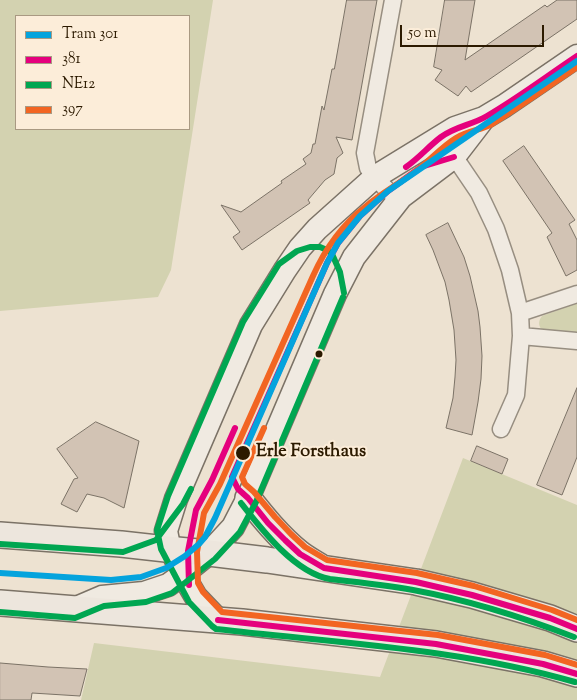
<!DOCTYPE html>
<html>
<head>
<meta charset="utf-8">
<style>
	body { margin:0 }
	#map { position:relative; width:577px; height:700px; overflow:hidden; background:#ede2d1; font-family:"Sorts Mill Goudy",serif }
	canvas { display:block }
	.legend { position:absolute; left:15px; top:15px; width:175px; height:115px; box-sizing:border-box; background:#fcedd9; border:1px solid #a99982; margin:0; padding:6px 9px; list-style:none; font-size:15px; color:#2c1a00 }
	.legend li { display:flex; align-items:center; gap:10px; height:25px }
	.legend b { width:25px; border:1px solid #a99982 }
	.scale { position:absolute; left:400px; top:25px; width:144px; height:22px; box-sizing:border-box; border:2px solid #2c1a00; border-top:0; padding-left:6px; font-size:15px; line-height:18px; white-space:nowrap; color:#2c1a00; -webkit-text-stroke:4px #fcedd9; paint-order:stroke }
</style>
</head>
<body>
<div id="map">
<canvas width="577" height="700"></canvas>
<ul class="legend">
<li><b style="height:6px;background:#04a3dd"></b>Tram 301</li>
<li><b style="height:6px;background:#e5007d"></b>381</li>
<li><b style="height:6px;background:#00a651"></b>NE12</li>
<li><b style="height:6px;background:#f26522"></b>397</li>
</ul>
<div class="scale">50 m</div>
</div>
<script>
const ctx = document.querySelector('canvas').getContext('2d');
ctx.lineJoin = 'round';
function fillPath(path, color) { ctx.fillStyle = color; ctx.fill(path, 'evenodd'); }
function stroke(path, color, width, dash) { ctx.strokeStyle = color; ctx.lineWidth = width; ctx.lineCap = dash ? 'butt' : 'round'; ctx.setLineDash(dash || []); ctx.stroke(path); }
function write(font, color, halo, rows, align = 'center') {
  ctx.font = font + ' "Sorts Mill Goudy",serif'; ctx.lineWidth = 4; ctx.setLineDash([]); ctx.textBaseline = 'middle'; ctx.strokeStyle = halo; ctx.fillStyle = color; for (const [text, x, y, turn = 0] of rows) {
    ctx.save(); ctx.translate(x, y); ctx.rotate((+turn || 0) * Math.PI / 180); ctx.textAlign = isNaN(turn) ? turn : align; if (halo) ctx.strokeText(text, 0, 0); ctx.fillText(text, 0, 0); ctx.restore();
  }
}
fillPath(new Path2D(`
	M0,0H213L171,270L158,297L0,311ZM16,16H189V129H16Z
	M577,303V334L543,331C538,326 538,321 542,316Z
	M463,458L577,505V700H81L94,643L380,677Z`), '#d3d2b0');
const building = new Path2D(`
	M347,0H377L352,140L336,137L343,153L337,158L334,174L325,180L308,200L310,203L242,250L233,237L240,232L221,205L241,212L282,183L281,181L306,164L303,159L311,153L313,144H315L322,106L324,110L332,69H334Z
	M445,0H475L465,60L545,5L547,7L557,0H577V19L471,92L466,86L458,96L435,80L442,70L434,67Z
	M524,146L575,220L569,224L577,240V270L566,276L547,237L552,233L503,161Z
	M448,223L464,257L470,276L478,311L480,327L482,356L481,379L478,402L472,435L446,428L453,398L455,377L456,360L454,330L449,300L445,282L433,250L426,235Z
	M577,388V457L562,495L537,485Z
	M96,422L139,441L124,508L104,498L87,494L77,512L61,504L74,479L78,478L57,449Z
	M477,446L508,459L502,474L471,461Z
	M0,663L48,667L87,669L80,696L32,693L31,700H0Z`);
fillPath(building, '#d2c3b4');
stroke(building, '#7b7266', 1);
const minor = new Path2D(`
	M393,0L365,153L368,168L375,177L388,191L401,197
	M441,137L479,193L496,229L510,270L520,313L521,336L516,395L501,429
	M520,313L577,294
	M521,336L577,341`);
const secondary = new Path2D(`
	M74,609L102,597L144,593L168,585L183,574L209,553L233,527L248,498L335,294L354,257L401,197L454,157L484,118
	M218,620L196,597L189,585L169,546L166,531L176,499L251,325L285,270L300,248L317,229L375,177L455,128L484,118L504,106L577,56`);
const primary = new Path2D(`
	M248,498C263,517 279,537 299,553C305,558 313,562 319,566
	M0,535L121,544L166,549L209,553L267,560L416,582L472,595L550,618L577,629
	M0,603L242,622L436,644L543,664L577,674`);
stroke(minor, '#978e81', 19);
stroke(secondary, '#7b7266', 25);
stroke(primary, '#7b7266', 28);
stroke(minor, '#f0eae1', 16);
stroke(secondary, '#f0eae1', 22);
stroke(primary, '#ede6dd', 25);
stroke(new Path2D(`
	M454,157L421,167L388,191L360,216L338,243L327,263L232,477L238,489L248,498L268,523L285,540L300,554L324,568L416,582L472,595L550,618L577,629
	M406,167C419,158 429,146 441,137C456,126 472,125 487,116C518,98 547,76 577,56
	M189,585L188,551L196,510L212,480L235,428
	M218,620L436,644L543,664L577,674`), '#e5007d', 6);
stroke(new Path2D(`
	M344,293L340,272L332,254L327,250L320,247H310L297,251L279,264L243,322L168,496L157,530L161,549L189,602L212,626L216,629C336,643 458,648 575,682
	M241,503C262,530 295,573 330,579C357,582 385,585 413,590C468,600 522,617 574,637
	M0,544L123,552L156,540L183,504L191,489
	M0,612L75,618L104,606L146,602L172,593L215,559L240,532L256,502L343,297`), '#00a651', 6);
stroke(new Path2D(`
	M577,67C549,86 521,106 492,124C481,130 467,131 456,138C443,146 433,157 421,167C404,181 383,192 365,207C342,225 325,249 313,276L220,484L204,513L197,552L198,583L203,592L222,612L438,635L545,655L577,665
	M264,428L242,477L245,484L254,492L275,517L291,534L305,547L327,560L417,573L474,586L552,610L577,620`), '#f26522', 6);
stroke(new Path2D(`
	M0,573L111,580L141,577L166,568L185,556L199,544L205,537L215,518L327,263L338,243L360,216L388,191L577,61`), '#04a3dd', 6);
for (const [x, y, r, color] of [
	[319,354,4.5,"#2c1a00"],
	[243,453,8,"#2c1a00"]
]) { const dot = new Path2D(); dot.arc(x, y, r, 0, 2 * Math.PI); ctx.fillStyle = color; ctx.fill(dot); stroke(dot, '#fcedd9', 2); }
write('bold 18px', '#2c1a00', '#fcedd9', [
	["Erle Forsthaus",256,453]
], 'left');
</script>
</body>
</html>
